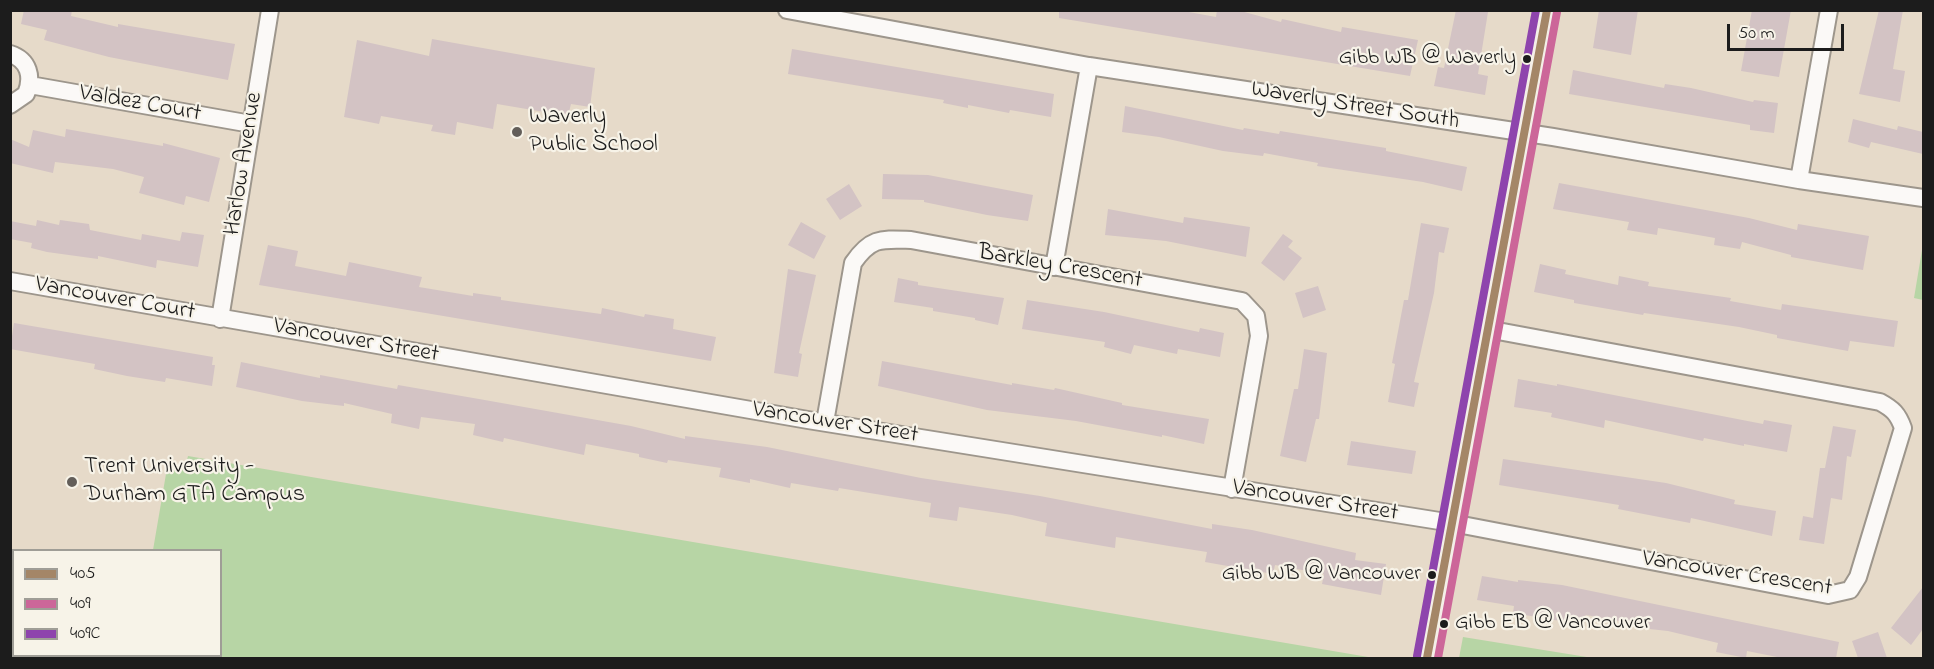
<!DOCTYPE html>
<html>
<head>
<meta charset="utf-8">
<style>
	body { margin:0 }
	#map { position:relative; width:1934px; height:669px; overflow:hidden; background:#e6dac9; font-family:"Indie Flower",sans-serif }
	canvas { display:block }
	.frame { position:absolute; inset:0; border:12px solid #1c1c1c; pointer-events:none }
	.legend { position:absolute; left:12px; top:549px; width:210px; height:108px; box-sizing:border-box; background:#f7f3e8; border:2px solid #9f9d96; margin:0; padding:8px 10px; list-style:none; font-size:18px; color:#1c1c1c }
	.legend li { display:flex; align-items:center; gap:12px; height:30px }
	.legend b { width:30px; border:2px solid #9f9d96 }
	.scale { position:absolute; left:1727px; top:24px; width:117px; height:27px; box-sizing:border-box; border:3px solid #1c1c1c; border-top:0; padding-left:8px; font-size:18px; line-height:21px; white-space:nowrap; color:#1c1c1c; -webkit-text-stroke:4px #f7f3e8; paint-order:stroke }
</style>
</head>
<body>
<div id="map">
<canvas width="1934" height="669"></canvas>
<div class="frame"></div>
<ul class="legend">
<li><b style="height:8px;background:#a48667"></b>405</li>
<li><b style="height:8px;background:#c69"></b>409</li>
<li><b style="height:8px;background:#8e44ad"></b>409C</li>
</ul>
<div class="scale">50 m</div>
</div>
<script>
const ctx = document.querySelector('canvas').getContext('2d');
ctx.lineJoin = 'round';
function fillPath(path, color) { ctx.fillStyle = color; ctx.fill(path, 'evenodd'); }
function stroke(path, color, width, dash) { ctx.strokeStyle = color; ctx.lineWidth = width; ctx.lineCap = dash ? 'butt' : 'round'; ctx.setLineDash(dash || []); ctx.stroke(path); }
function write(font, color, halo, rows, align = 'center') {
  ctx.font = font + ' "Indie Flower",sans-serif'; ctx.lineWidth = 4.5; ctx.setLineDash([]); ctx.textBaseline = 'middle'; ctx.strokeStyle = halo; ctx.fillStyle = color; for (const [text, x, y, turn = 0] of rows) {
    ctx.save(); ctx.translate(x, y); ctx.rotate((+turn || 0) * Math.PI / 180); ctx.textAlign = isNaN(turn) ? turn : align; if (halo) ctx.strokeText(text, 0, 0); ctx.fillText(text, 0, 0); ctx.restore();
  }
}
fillPath(new Path2D(`
	M1923,244L1924,300H1923L1914,298Z
	M188,456L1374,658H130L131,656H220V550H153L166,474L187,460Z
	M1463,637L1593,658H1459Z`), '#b7d5a5');
fillPath(new Path2D(`
	M24,10H72L71,16L118,27V24L235,44L228,80L109,57L44,40L47,30L21,24Z
	M1059,10H1178L1216,17L1217,10H1237L1281,22L1282,19L1341,32L1342,27L1418,40L1410,76L1059,18Z
	M1456,10L1488,12L1478,74L1488,76L1485,95L1434,86L1438,67L1444,68Z
	M1599,10H1638L1631,55L1593,48Z
	M1752,10H1791L1779,77L1741,71Z
	M1879,10H1903L1893,69L1905,71L1900,102L1859,94Z
	M432,39L595,68L590,107L571,104L568,116L497,104L493,129L457,122L455,135L431,131L433,125L381,116L379,124L344,117L357,40L429,56Z
	M792,49L1054,94L1051,117L1010,110L1009,113L968,105V108L943,103L944,100L788,74Z
	M1573,70L1664,88L1665,84L1691,88L1753,102L1754,100L1778,103L1774,133L1750,130V125L1569,94Z
	M1125,106L1243,130L1244,128L1279,134L1280,131L1386,148V151L1467,167L1462,191L1423,182L1317,166L1318,163L1264,153L1263,156L1223,151L1159,137L1122,132Z
	M1853,119L1897,130L1898,126L1923,132V154L1871,142L1869,148L1848,142Z
	M66,129L163,146V143L220,158L209,202L186,196L184,205L139,193L144,177L113,169L55,162L53,173L10,163V139L29,147L33,130L65,137Z
	M883,174L928,175L1033,195L1028,221L987,215L924,202V200L882,199Z
	M1559,183L1749,218L1797,230L1798,224L1869,236L1863,270L1791,257V255L1742,242L1740,249L1714,245L1715,238L1658,228L1657,235L1627,230L1629,222L1553,209Z
	M849,184L862,206L840,220L826,199Z
	M1108,209L1183,223L1184,217L1250,227L1246,257L1166,241L1105,235Z
	M37,220L59,225L60,220L89,224L90,230L141,240L142,234L180,241L182,232L204,235L198,267L157,260L156,268L98,256V259L47,252L31,248L32,243L10,239V221L36,226Z
	M801,222L826,236L814,259L788,245Z
	M1421,223L1449,228L1444,253L1439,252L1434,293L1414,382L1419,383L1414,407L1388,402L1395,364L1392,363L1404,300H1408Z
	M1283,234L1293,241L1288,247L1302,258L1284,281L1261,263Z
	M268,245L298,251L295,266L346,276L349,262L422,277L419,287L473,296V293L501,297V300L601,314L602,308L644,317L645,314L674,319L673,329L716,337L711,361L259,285Z
	M1540,264L1566,270L1565,274L1618,285L1619,276L1649,282L1648,286L1731,298L1730,301L1781,310L1782,304L1898,321L1894,347L1850,341L1848,351L1777,338V335L1739,327L1644,313L1643,315L1574,303V300L1534,292Z
	M788,269L816,275L799,353L802,354L798,377L774,373Z
	M898,278L918,282V285L1004,298L998,325L975,320V318L933,311V308L894,302Z
	M1318,286L1326,310L1303,318L1295,293Z
	M1027,300L1104,312L1199,332L1200,328L1224,333L1220,357L1178,349L1177,354L1134,345L1131,354L1104,347L1105,342L1022,329Z
	M14,323L213,357L212,365H215L212,386L166,378L165,382L127,376L94,369L95,364L10,349Z
	M1304,349L1327,353L1319,419H1316L1306,462L1280,456L1294,389H1298Z
	M882,361L1012,385V383L1054,390L1055,388L1122,403V405L1209,419L1204,444L1162,435V437L1076,421L987,410L878,386Z
	M241,362L320,378V375L397,389L398,385L479,399L631,426L685,439V436L767,447L921,478L1040,496L1212,529V524L1252,530L1356,553L1355,560L1386,564L1381,595L1322,584L1324,574L1275,565L1273,574L1205,562L1207,552L1169,546L1116,537L1115,548L1045,536L1047,523L1012,515L959,507L957,521L929,517L931,503L839,488L838,491L791,483L790,488L750,479V483L719,477L721,468L668,460L667,463L639,457V454L586,444L584,455L504,438L503,442L473,435L475,424L421,417L419,429L391,423L392,414L344,403V406L302,401L236,387Z
	M1518,379L1557,386V384L1763,424L1764,420L1792,425L1787,452L1744,444V446L1704,438L1703,441L1605,420L1604,428L1551,417L1552,413L1514,407Z
	M1833,426L1856,430L1851,457L1847,456L1842,500L1831,498L1824,544L1799,540L1803,516L1813,518L1820,468H1825Z
	M1351,441L1416,451L1412,474L1347,465Z
	M1503,459L1666,483L1735,500L1734,504L1776,511L1772,536L1691,518L1690,523L1618,509L1619,505L1499,485Z
	M1482,576L1518,582V580L1562,585L1839,642L1836,658H1782L1747,651L1746,658L1716,652L1718,643L1668,631L1640,628L1641,625L1586,615L1584,625L1513,613L1514,606L1477,600Z
	M1923,587V629L1911,645L1891,628Z
	M1878,632L1887,658H1858L1852,641Z`), '#d3c3c4');
const street = new Path2D(`
	M787,10L1089,66L1553,137L1799,180L1923,198
	M10,54C29,60 33,77 26,94L10,105
	M30,85L251,124
	M1799,180L1829,10
	M1054,267L1089,66
	M10,281L808,420L1452,523L1828,595L1850,590L1858,577L1903,428C1898,414 1893,409 1880,402L1487,329
	M220,319L270,10
	M825,422L853,263C871,237 881,239 911,240L1242,301L1256,316L1259,336L1232,489`);
const secondary = new Path2D(`
	M1427,658L1547,10`);
stroke(street, '#9d968c', 20);
stroke(secondary, '#9d968c', 27);
stroke(street, '#fbf9f7', 16);
stroke(secondary, '#f4efe8', 24);
stroke(new Path2D(`
	M1427,658L1547,10`), '#a48667', 8);
stroke(new Path2D(`
	M1438,658L1557,12`), '#c69', 8);
stroke(new Path2D(`
	M1417,656L1536,10`), '#8e44ad', 8);
for (const [x, y, r, color] of [
	[1527,59,5,"#1c1c1c"],
	[517,132,6,"#635e59"],
	[72,482,6,"#635e59"],
	[1432,575,5,"#1c1c1c"],
	[1444,624,5,"#1c1c1c"]
]) { const dot = new Path2D(); dot.arc(x, y, r, 0, 2 * Math.PI); ctx.fillStyle = color; ctx.fill(dot); stroke(dot, '#f7f3e8', 2); }
write('22px', '#1c1c1c', '#f7f3e8', [
	["Gibb WB @ Waverly",1516,59],
	["Gibb WB @ Vancouver",1421,575],
	["Gibb EB @ Vancouver",1455,624,"left"]
], 'right');
write('24px', '#1c1c1c', '#f7f3e8', [
	["Valdez Court",140,105,10],
	["Waverly Street South",1355,107,9],
	["Harlow Avenue",245,164,-81],
	["Barkley Crescent",1060,268,10],
	["Vancouver Court",115,300,10],
	["Vancouver Street",356,342,10],
	["Vancouver Street",835,424,9],
	["Vancouver Street",1315,502,9],
	["Vancouver Crescent",1737,575,9]
]);
write('24px', '#1c1c1c', '#f7f3e8', [
	["Waverly",529,118],
	["Public School",529,146],
	["Trent University -",84,468],
	["Durham GTA Campus",84,496]
], 'left');
</script>
</body>
</html>
